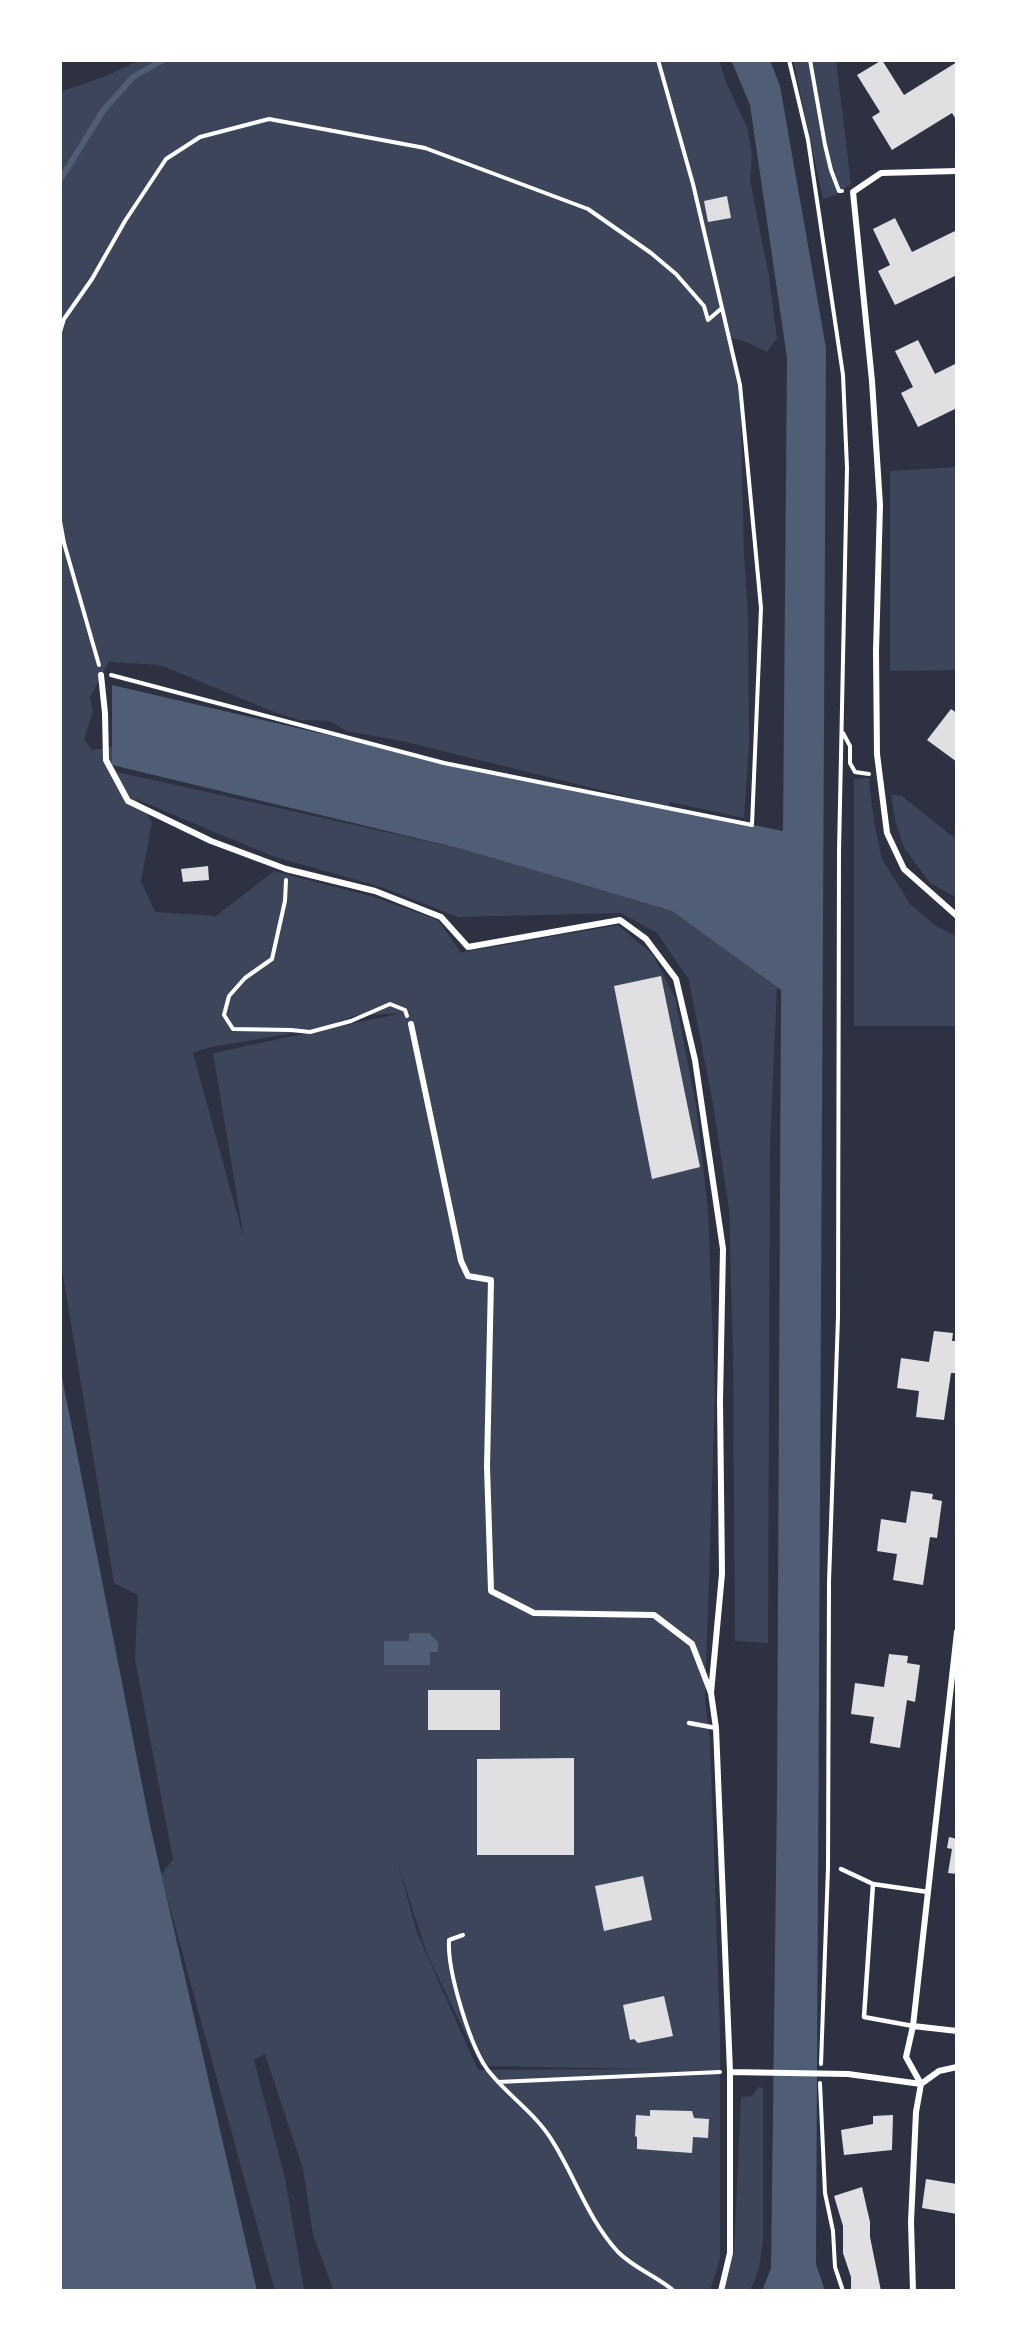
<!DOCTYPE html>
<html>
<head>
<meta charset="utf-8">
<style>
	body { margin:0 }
	#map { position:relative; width:1017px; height:2351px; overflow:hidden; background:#2d3142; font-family:Roboto,sans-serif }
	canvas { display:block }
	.frame { position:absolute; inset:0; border:62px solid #fff; pointer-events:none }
</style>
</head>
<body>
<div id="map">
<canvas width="1017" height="2351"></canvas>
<div class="frame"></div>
</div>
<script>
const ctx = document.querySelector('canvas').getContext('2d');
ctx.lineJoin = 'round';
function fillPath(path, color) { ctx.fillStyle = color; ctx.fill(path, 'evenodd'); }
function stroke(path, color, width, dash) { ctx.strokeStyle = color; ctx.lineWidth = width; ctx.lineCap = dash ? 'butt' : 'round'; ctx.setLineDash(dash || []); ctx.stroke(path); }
fillPath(new Path2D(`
	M140,60H719L726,82L747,127L752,155L750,180L769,277L777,338L767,352L749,343L729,337L740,385L744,554L748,617L749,743L744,818L670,802L669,807L402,741L346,731L330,721L299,720L274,712L160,665L109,662L90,697L93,712L84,739L92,750L112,747V765L117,772L462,849L672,911L777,987L770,1142L768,1643L735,1641L733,1355L729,1209L713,1104L689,980L657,933L621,913L458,917L381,887L272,856L136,799L152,822L141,881L155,912L216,916L274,871L374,897L438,920L460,951L457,953L618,925L653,955L675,997L696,1105L708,1210L715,1395L705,1701L710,1738L720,2033V2258L710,2291H334L313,2235L303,2169L265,2054L254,2060L285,2178L304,2289L302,2291H275L161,1875L173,1859L135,1659L138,1595L114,1583L60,1257V92L106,76ZM402,1013L213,1053L244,1239L193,1053L211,1047L318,1029L354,1016ZM398,1864L427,1954L481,2066L656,2069L478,2070L417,1933Z
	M793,60H836L851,184L835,195L823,199Z
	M957,467V670L890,671V471Z
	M869,778L874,823L882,859L910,904L937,927L957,936V1005L955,1026H854V779Z
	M891,794L902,796L957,840V898L930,883L904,848L895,820Z
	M758,2087L763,2088V2239L759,2269L750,2291H723L734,2251L741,2097L752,2096Z`), '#3c4559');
fillPath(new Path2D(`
	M731,60H770L780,86L826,348L816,2264L825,2291H762L771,2268L777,1793L781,990L672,911L462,849L112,765V685L401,752L783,831L787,358L750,105Z
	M60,1367L150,1825L257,2291H60Z
	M409,1633H429L438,1642V1652H430V1665H384V1641H409Z`), '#4f5d75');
stroke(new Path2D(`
	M60,180L103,111L133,77L163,60`), '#4f5d75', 6);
fillPath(new Path2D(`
	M882,60L904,95L957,62V121L952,113L892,150L872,117L880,112L857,75Z
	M727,196L731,218L708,222L704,201Z
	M895,218L912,252L957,230V275L895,305L878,271L890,265L873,229Z
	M918,340L935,374L957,363V408L918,427L901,393L913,387L895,351Z
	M951,709L957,713V762L927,740Z
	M208,866L209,880L183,882L181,869Z
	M661,976L700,1167L652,1179L614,986Z
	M934,1331L953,1333L952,1341H957V1373H951L944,1420L916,1417L919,1391L897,1388L901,1358L929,1362Z
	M911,1491L933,1494L932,1499L942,1501L937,1538L930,1537L923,1585L893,1580L897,1554L877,1551L881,1519L906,1523Z
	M889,1654L908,1656L907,1663L920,1665L915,1702L907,1700L900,1748L870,1743L874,1717L851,1714L855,1683L884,1687Z
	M428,1690H500V1730H428Z
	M574,1758V1855H477V1759Z
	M949,1837L957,1839V1874L948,1873L952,1849L947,1848Z
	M643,1876L652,1920L604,1931L595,1886Z
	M664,1996L673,2036L638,2043L634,2039L630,2040L623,2005Z
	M650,2110L692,2111L694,2118L709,2119L708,2138L693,2137L692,2153L637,2149V2137L635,2136L636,2115L650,2116Z
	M893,2115L892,2150L844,2155L841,2130L873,2124V2116Z
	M926,2179L957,2184V2214L922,2208Z
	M862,2187L870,2222V2237L881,2291H851V2277L843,2253V2226L834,2196Z`), '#e0e0e3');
stroke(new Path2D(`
	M789,60L808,140L843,375L847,468L839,851L838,1317L829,1582L828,1868L821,2064
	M810,60L825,145L831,170L839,191H842
	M60,332L64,319L92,279L125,221L166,159L200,137L269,119L425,148L588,209L651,253L676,274L704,306L708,320L722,308
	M60,521L64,543L99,665
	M111,675L444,763L752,825L761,608L740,385L693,184L658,60
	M843,733L850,746V763L855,772L869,774
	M286,880L285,901L272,959L245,978L229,996L224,1015L233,1029L291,1030L310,1032L351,1021L390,1004L405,1010L407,1016
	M463,1935L449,1940C447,1970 471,2052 491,2074C511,2098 537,2115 553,2142C576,2179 588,2219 618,2252C635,2269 657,2276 674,2291
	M498,2082L720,2072
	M820,2083L825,2193L833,2231L835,2267L843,2291`), '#fff', 4);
stroke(new Path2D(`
	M689,1723L716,1728
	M841,1869L873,1884L928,1892
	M873,1884L864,2017L913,2026`), '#fff', 4.5);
stroke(new Path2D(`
	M957,171L881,173L853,192L872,381L880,505L876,651L877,754L887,833L904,869L957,916
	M101,675L105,713L106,760L128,801L211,841L286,869L375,891L441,917L468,947L620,920L646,939L676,979L695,1060L723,1249L720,1401L722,1574L711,1693
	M411,1024L461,1261L468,1276L491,1280L487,1467L491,1591L534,1613L654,1615L692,1644L711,1693L716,1728L730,2072V2253L721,2291
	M913,2026L957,2031
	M730,2072L848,2074L921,2084L939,2071L957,2067
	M913,2291L911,2222L916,2112L921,2084L906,2057L913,2026L957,1632`), '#fff', 6);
</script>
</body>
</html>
